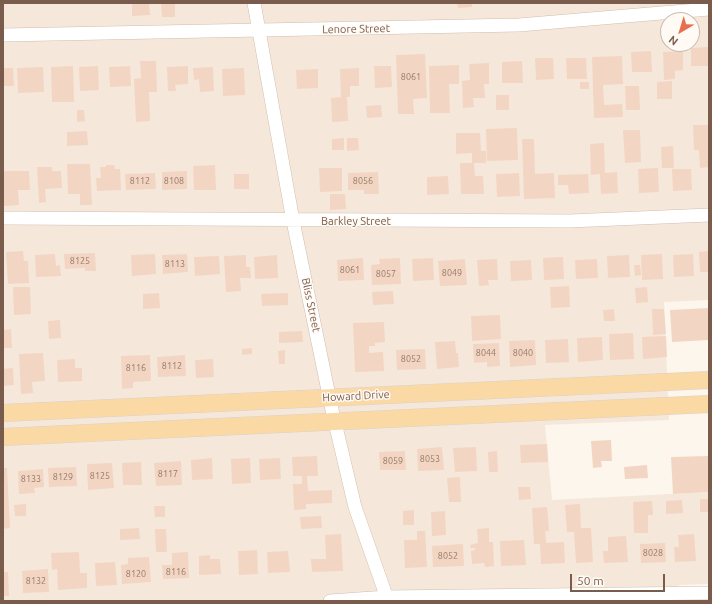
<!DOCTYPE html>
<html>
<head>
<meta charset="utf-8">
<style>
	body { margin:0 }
	#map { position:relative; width:712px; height:604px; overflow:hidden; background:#fdf6ec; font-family:Ubuntu,sans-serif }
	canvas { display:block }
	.frame { position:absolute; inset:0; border:4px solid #7a5c4d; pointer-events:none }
	.north { position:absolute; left:660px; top:12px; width:40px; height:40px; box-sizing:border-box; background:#fffaf3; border:1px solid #cabbb1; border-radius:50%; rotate:218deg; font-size:11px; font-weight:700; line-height:16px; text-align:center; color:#7a5c4d }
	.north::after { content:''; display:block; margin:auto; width:14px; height:18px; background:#e76f51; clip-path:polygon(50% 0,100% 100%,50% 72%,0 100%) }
	.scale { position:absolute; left:570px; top:574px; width:95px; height:18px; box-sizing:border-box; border:2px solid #7a5c4d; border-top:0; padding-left:5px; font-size:12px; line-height:14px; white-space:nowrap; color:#7a5c4d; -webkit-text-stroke:3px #fffaf3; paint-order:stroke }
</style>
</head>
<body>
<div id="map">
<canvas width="712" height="604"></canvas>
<div class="frame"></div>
<div class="north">N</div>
<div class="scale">50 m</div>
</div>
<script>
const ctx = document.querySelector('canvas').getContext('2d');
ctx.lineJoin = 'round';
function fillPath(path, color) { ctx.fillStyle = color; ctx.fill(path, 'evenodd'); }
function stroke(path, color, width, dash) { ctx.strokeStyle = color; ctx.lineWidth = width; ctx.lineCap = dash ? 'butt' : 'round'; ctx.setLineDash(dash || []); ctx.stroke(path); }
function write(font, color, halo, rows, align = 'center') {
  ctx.font = font + ' Ubuntu,sans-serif'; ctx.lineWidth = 3; ctx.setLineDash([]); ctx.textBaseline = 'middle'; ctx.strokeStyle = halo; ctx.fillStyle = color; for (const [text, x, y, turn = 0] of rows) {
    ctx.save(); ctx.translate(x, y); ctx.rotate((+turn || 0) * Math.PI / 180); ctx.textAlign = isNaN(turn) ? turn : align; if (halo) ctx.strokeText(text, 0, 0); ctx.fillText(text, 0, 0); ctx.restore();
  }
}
fillPath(new Path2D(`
	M3,3H709V300L664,302L669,420L545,425L552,500L709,492V584L678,585L683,601H3ZM668,20H692V44H668Z`), '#f5e8da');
fillPath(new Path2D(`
	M132,3H149L150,15L132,16Z
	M161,3H175V17H162Z
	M457,3H472V7L458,8Z
	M709,47V66H691V48Z
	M651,51L652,72H632L631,52Z
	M683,51V70L675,71V79L664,80L663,52Z
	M425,54L427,98L413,99L414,114H398L396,55Z
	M622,56L623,84L603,85L604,105L622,104L623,117L594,118L592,57Z
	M535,58H553L554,79L536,80Z
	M566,58H586L587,79H567Z
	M140,61H156L157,92H149L150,121L136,122L134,79L141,78Z
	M522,61L523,83H502V62Z
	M489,63V84H484L485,98H473L474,107L463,108L462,81L470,80L469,64Z
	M459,65V84H449L450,113H430L429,66Z
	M73,66L74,102H52L51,67Z
	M98,66L99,90L80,91L79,67Z
	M130,66L131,86L110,87L109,67Z
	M188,66V84L175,85L176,91H168L167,67Z
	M374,66H391L392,87L375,88Z
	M43,67L44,92L18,93L17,68Z
	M213,67L214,91L200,92L199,79L194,80L193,68Z
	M3,68H13L14,86H3Z
	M244,68L245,95L223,96L222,69Z
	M359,68V86H350V97H347L348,121L332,122L331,98L341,97L340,69Z
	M318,69V88L297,89L296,70Z
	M672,81V99H657V82Z
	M580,82H589V89H580Z
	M625,86H639L640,110H626Z
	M496,95H509V110H496Z
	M381,105L382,117L367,118L366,106Z
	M77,110H84L85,121L77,122Z
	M693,125H709V167L700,168L699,150H694Z
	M517,128L518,160L487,161L486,129Z
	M623,130H640L641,162L625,163Z
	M87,131L88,145L67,146V132Z
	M456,133H480L481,151H486V163H474L475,176H483L484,194H461L460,163H472V153L456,154Z
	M344,138V150H332V139Z
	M347,138H358L359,150L347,151Z
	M522,139H534L535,174L554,173L555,198L524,199Z
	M604,143L605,173L617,172L618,193L601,194L600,174L591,175L590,144Z
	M673,146L674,168H662L661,147Z
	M67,164H90L92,205H80V194H68Z
	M106,165H114L115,169H120L121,190L97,191L96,178H101L100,167H106Z
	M215,165L216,190H194L193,166Z
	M37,167H52V171H61L62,188L45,189L46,202L39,203Z
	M319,168H342V191L320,192Z
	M658,168L659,192L639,193L638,169Z
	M672,169H691L692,190L673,191Z
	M3,171H29L30,190H18L19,205L4,206Z
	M187,171V189L162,190V172Z
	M378,172L379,194H364V190H348V173Z
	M155,173L156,189L126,190L125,174Z
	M519,173L520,196L497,197L496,174Z
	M234,174H249V189H234Z
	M588,174L589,193L569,194L568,185H558V175Z
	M448,176L449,194L427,195V177Z
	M330,194H345L346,209L330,210Z
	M23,251L24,261H28L29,283L8,284L6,252Z
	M709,251V272H700L699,252Z
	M95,253L96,271H85V268L65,269L64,254Z
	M55,254L56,266L60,265L61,276L36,277L35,255Z
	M155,254L156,274L132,276L131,255Z
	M187,254L188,272L163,274L162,255Z
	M662,254L663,279L642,280L641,255Z
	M693,254L694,276L674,277L673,255Z
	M246,255V267H250L251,278H240L241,291L226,292L224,256Z
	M277,255L278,278L255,279L254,257Z
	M629,255L630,277L608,278L607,256Z
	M219,256L220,274L195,276L194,257Z
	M563,257L564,279L544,280L543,258Z
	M363,258L364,280L338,281L337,260Z
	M400,258L401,284L372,285L371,265L380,264L379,259Z
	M433,258L434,280L413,281L412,259Z
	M465,259L467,285L440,286L438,261Z
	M497,259L498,280H488L489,285L479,286L477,260Z
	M597,259L598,278L576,279L575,260Z
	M531,260L532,280L511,281L510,261Z
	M634,265H640L641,275L635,276Z
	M569,286L570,307L551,308L550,287Z
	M13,287H30L31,314L14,315Z
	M647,287L648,302L636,303L635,288Z
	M393,291L394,304L373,305L372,292Z
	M159,293L160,308L143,309V294Z
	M288,293V305L262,306L261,294Z
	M709,308V340L672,342L670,310Z
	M614,309L615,321H604L603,310Z
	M652,309H664L666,334L653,335Z
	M500,315L501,339L472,341L471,316Z
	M60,320L61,338L49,339L48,321Z
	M384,322L385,342L375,343V346H369V353L383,352L384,371L355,372L353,323Z
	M11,329L12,348H3V330Z
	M302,331L303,342L279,343V332Z
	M633,333L634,359L610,360L609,334Z
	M666,336L667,357L643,359L642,337Z
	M602,337L603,360L578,362L577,338Z
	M568,339L569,362L546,363L545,340Z
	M535,340L536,365L510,367L509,341Z
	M455,341L456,353H458L459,367L437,369L435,342Z
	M499,343L500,366L487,367V362L474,363L473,344Z
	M252,348V354L242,355V349Z
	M425,349L426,369L397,370L396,350Z
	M285,350V364H279L278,351Z
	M43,353L45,381L32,382L33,393L21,394L19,354Z
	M150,355L151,381L133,382V388L122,389L121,356Z
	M185,355L186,376L158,377L157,357Z
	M75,359V368H82V381L58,382L57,360Z
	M213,359L214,377L196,378L195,360Z
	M13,368L14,385L3,386V369Z
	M611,440L612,461H601L602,467L593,468L591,441Z
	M547,444L548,462L521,463L520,445Z
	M442,447L444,470L418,471L417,449Z
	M476,447L477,471L455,472L453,448Z
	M405,451L406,470H380L379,452Z
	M497,451L498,472H489L488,452Z
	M317,456L318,476H307L308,491L332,490V503L306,504V509L294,510L293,484H302V476H293L292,457Z
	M709,456V492L673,494L671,457Z
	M212,458L213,479L192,480L191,460Z
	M250,458L251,483L232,484L231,459Z
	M280,458L281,479L260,480L259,459Z
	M181,461L182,485L156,486L154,463Z
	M141,462L142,485H123L122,463Z
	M112,463L114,488L88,490L87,464Z
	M647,465L648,478L625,479L624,467Z
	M76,467L77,486L49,487L48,468Z
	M3,468H7L10,528L3,529Z
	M43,469L44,487L34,488L35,493L19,494L18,471Z
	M460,477L461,502H449L447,478Z
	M518,487H530L531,499L519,500Z
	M700,499H709V512H700Z
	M682,500L683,513L666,514V501Z
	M652,501L653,515H648V533H634L633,502Z
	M26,504V516H15L14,505Z
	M580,504L581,528H591L593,562L576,563L574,532H567L565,505Z
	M154,506H165V517H155Z
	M547,507L549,531H545L546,543L564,542L565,563L541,564L540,544H534L532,508Z
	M414,510V525H403V511Z
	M445,511L446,535L432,536L431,512Z
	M321,516L322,528L301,529L300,517Z
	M139,528L140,539L120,540V529Z
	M489,528V542H493L494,566L485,567L484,563L472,564L471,551L475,550V548H471L470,545L478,543L477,529Z
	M155,529H166L167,552H156Z
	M417,531H425L427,567L405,568L404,540H417Z
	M341,534L343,571L312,572L311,559H326L325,535Z
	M694,534L696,561L675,562L674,547H679L678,535Z
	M626,536L628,562L604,563L603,551H608V537Z
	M524,540L526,565L501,566L500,541Z
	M665,543L666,562L641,563L640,544Z
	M463,544L464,566L433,567L432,546Z
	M257,550L258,574L239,575L238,551Z
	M288,551L290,572L268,573L267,552Z
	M79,552L80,573H87V588L58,590L57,569L52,570L51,553Z
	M188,552L189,578L163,579L162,565H172V553Z
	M210,555V559H220L221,574L199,575V556Z
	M149,557L151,582L122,584L121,565L128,564V558Z
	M115,562L117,585L96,586L95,563Z
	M48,569L49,592L23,593L22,571Z
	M3,572H8L9,596H3Z`), '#f3d5c3');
const minor = new Path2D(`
	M254,3L293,221L332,410L355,507L388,601
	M3,35L519,25L709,9
	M3,218L570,221L709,215
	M330,601L387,597L709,593`);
const major = new Path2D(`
	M3,413L709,380
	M3,437L709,404`);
stroke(minor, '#d1beb0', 14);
stroke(major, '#dad1cd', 18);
stroke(minor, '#fff', 13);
stroke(major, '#fbd9a5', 17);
write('9px', '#987a6a', null, [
	["8061",411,77],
	["8112",140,181],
	["8108",174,181],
	["8056",363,181],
	["8125",80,261],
	["8113",175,264],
	["8061",350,270],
	["8049",452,273],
	["8057",386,274],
	["8044",486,353],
	["8040",523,353],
	["8052",411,359],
	["8112",172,366],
	["8116",136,368],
	["8053",430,459],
	["8059",393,461],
	["8117",168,474],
	["8125",100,476],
	["8129",63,477],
	["8133",31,479],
	["8028",653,553],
	["8052",448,556],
	["8116",176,572],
	["8120",136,574],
	["8132",36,581]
]);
write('11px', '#7a5c4d', '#fffaf3', [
	["Lenore Street",356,29,-1],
	["Barkley Street",356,221],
	["Bliss Street",311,305,78],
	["Howard Drive",356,396,-3]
]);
</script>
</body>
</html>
